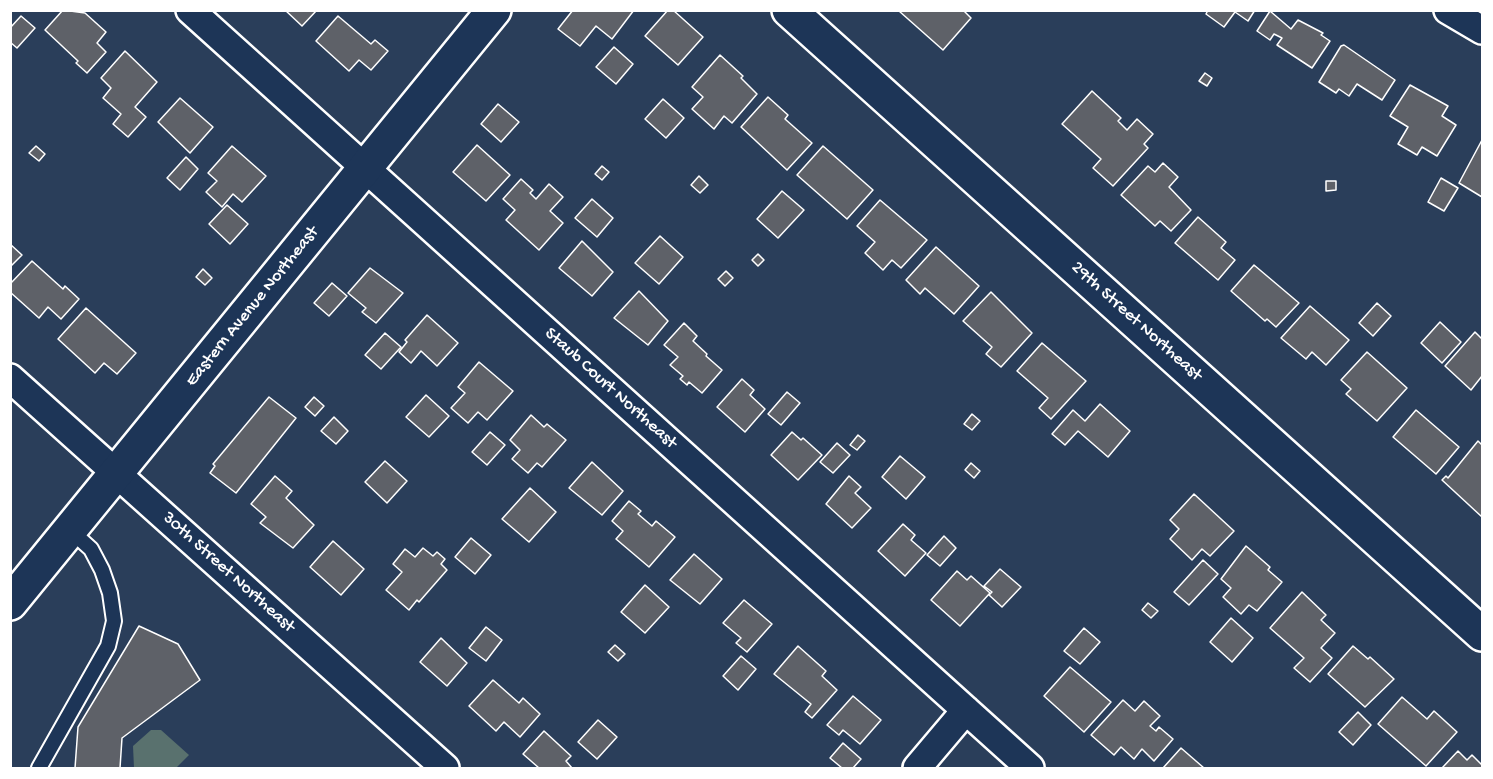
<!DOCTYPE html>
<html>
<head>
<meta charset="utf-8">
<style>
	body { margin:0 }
	#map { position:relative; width:1493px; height:779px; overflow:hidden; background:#2a3e5a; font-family:"Gochi Hand",sans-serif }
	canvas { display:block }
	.frame { position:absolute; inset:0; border:12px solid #fff; pointer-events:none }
</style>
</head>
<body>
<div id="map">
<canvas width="1493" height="779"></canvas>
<div class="frame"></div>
</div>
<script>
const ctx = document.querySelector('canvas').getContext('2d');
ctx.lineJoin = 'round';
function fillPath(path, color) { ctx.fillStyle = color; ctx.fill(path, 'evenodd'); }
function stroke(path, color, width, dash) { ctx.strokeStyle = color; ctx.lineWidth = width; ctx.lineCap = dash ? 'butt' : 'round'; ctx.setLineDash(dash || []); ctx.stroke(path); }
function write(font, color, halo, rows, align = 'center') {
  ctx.font = font + ' "Gochi Hand",sans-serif'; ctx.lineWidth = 4.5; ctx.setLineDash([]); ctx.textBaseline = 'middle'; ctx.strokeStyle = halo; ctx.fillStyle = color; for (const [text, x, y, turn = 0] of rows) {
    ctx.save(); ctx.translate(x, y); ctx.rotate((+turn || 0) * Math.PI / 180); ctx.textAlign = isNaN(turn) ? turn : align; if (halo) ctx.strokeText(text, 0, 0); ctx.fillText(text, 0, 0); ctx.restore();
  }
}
fillPath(new Path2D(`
	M151,730H161L189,755L176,768H134L133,746Z`), '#59716e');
const building = new Path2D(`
	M63,10L85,13L106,32L97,43L106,52L87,73L76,63L78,61L45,30Z
	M285,10H317L302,26Z
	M573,10H634L612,39L596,26L580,46L558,29Z
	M668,10H673L703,37L678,65L645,36Z
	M963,10L971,18L943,50L899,11Z
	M1208,10H1255L1248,21L1235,12L1224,27L1206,14Z
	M1270,11L1291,29L1298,20L1323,33L1321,35L1330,41L1312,68L1277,45L1282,38L1274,34L1270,40L1257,31Z
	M21,16L35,28L17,48L10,42V28Z
	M338,16L371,44L375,40L388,51L371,70L359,60L349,71L316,41Z
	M1344,45L1395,80L1382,100L1357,84L1349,96L1339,89L1336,93L1319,82L1341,46Z
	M614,47L633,64L616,84L596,67Z
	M125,51L157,82L135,107L146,117L128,137L113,124L121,114L103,98L111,88L101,78Z
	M720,55L743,76L741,78L757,94L732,123L724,116L714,129L692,109L703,97L692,87Z
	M1205,73L1212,78L1207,86L1199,81Z
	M1410,85L1448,106L1442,116L1456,125L1437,156L1422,147L1417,155L1398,144L1408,127L1390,116Z
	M1092,91L1121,118L1118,121L1127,130L1137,119L1153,134L1144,144L1148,148L1113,186L1093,168L1101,159L1062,124Z
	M768,97L788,115L785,119L812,143L787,170L741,127Z
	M180,98L213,127L190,153L158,122Z
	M663,99L684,118L666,138L645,119Z
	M498,104L519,122L501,142L481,124Z
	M1482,140V197L1459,183Z
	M477,145L510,175L486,201L453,172Z
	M36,146L45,154L39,161L29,153Z
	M232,146L266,176L242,202L233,194L222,207L206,192L217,181L208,173Z
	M823,146L873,190L847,219L797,175Z
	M186,157L198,169L180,190L167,178Z
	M1163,163L1178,177L1169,187L1191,210L1171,231L1160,221L1155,226L1121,195L1148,166L1155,172Z
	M602,166L609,172L602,180L595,174Z
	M699,176L708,185L700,193L691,185Z
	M1441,178L1458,188L1444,211L1428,202Z
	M521,179L533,190L530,193L536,199L549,184L563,197L550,211L563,223L539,250L506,220L515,210L503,199Z
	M1326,181H1336V190L1326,191Z
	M782,191L804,210L778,238L757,219Z
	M592,199L613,218L597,237L575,218Z
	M880,200L927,240L901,268L892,260L883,270L865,253L875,242L857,226Z
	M227,205L248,224L230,244L209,224Z
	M1198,217L1226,242L1221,248L1235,260L1218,280L1175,243Z
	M660,236L683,257L659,284L635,263Z
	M582,241L613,272L592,296L559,268Z
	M10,244L22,255L10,267Z
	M936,247L979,286L954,314L925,288L920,294L906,280Z
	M758,254L764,260L758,266L752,260Z
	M32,261L63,289L65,286L79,299L61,319L48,307L39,318L10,292V284Z
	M1254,265L1299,303L1276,327L1267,319L1265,321L1231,291Z
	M370,268L403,293L376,323L362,312L366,308L348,293Z
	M203,269L212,278L205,285L196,277Z
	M726,271L733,278L725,286L718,279Z
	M332,283L347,296L329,316L314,303Z
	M639,291L668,321L648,345L614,318Z
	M991,292L1032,333L1001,367L986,354L992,347L963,321Z
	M1377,303L1391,316L1373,336L1359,323Z
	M1310,306L1349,340L1326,365L1312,352L1306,359L1281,338Z
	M86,308L136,353L117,374L104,363L95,373L58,339Z
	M427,315L458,343L437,366L421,351L411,363L399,352L407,342L405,340Z
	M1440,322L1461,342L1442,363L1421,343Z
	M684,323L697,336L693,341L707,354L706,356L722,370L702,393L689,382L687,385L680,379L683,376L670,365L678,357L664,345Z
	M1475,332L1482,339V376L1471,390L1445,366Z
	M385,333L401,347L381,369L365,355Z
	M1042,343L1086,381L1051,419L1039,408L1048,398L1017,371Z
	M1367,352L1407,388L1377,421L1346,394L1351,389L1341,380Z
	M479,362L513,391L487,420L478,412L468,423L451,408L465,393L458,387Z
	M742,379L754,390L750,395L765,409L745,432L717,407Z
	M787,392L800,403L781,425L768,414Z
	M426,395L449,416L429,437L406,417Z
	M269,397L296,418L236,493L210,473L215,466L213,464Z
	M314,397L324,406L315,416L305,407Z
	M1100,404L1130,431L1108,457L1078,431L1065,445L1052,434L1073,410L1085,421Z
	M1416,410L1459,447L1436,474L1393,437Z
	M972,414L980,421L972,430L964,424Z
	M531,415L544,427L547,424L566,440L542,467L537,463L528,473L512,459L520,450L510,440Z
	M334,417L348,431L336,444L321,431Z
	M490,432L505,445L487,465L472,452Z
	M792,432L801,440L803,438L822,455L798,480L771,455Z
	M858,435L865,441L857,450L850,445Z
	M1478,441L1482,445V517L1442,480L1446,476L1448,478Z
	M837,443L850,455L833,473L820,462Z
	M900,456L925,477L906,499L882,477Z
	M385,461L407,481L387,503L365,482Z
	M592,462L623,491L602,515L569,488Z
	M971,463L980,471L974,478L965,470Z
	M275,476L292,491L286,498L314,525L293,548L260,523L266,517L251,504Z
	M849,476L861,487L855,493L871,508L852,528L826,504Z
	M530,488L556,512L529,542L502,519Z
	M1194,494L1234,531L1210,556L1202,549L1192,560L1170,539L1179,529L1170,520Z
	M629,501L641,511L638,514L652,526L656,521L675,537L649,567L616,539L623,531L612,521Z
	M903,524L915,535L911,540L926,553L905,576L878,551Z
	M944,536L956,548L940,566L927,555Z
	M471,538L491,555L475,574L455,557Z
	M333,541L364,569L341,595L310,567Z
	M1246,546L1270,567L1268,570L1282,582L1257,611L1249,605L1241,614L1223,597L1231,588L1221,579Z
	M423,548L433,556L437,552L445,559L441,564L447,570L419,602L417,600L409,610L386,590L402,572L393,564L405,549L415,557Z
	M694,554L722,579L700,604L670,580Z
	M1203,560L1218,574L1189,605L1174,592Z
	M1000,569L1021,587L1002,607L989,595L992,592L984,586Z
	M957,571L967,580L971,576L990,593L960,626L931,600Z
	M645,585L669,607L645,633L621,612Z
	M1302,592L1326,615L1321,620L1335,633L1321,648L1332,658L1310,682L1294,668L1304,658L1270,628Z
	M744,600L772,624L747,652L736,643L741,638L723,623Z
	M1148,603L1158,611L1151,618L1142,610Z
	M1231,618L1253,638L1232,662L1210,642Z
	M139,626L178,644L200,680L122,738L120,768H75L78,727Z
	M486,627L502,640L486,661L469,648Z
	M1084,628L1100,642L1080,664L1064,651Z
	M441,638L467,663L447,686L420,662Z
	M615,645L625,654L618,661L608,652Z
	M798,646L826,671L822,676L837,690L812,718L805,712L811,704L774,674Z
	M1353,646L1368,659L1370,657L1394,679L1365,707L1328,674Z
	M741,656L756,669L738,690L723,676Z
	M1070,667L1111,702L1084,732L1044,696Z
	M493,680L519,703L523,698L540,714L520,737L504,722L496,731L469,706Z
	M853,696L881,720L860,744L843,730L839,735L827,725Z
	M1402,697L1427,719L1434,711L1457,732L1426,766L1378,724Z
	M1123,700L1135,711L1144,701L1160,716L1150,726L1156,731L1159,727L1173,739L1154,761L1142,749L1134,759L1121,747L1114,755L1091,735Z
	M1358,712L1371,725L1353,745L1339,732Z
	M598,720L617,737L597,759L578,742Z
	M544,731L571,756L566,761L572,768H539L523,754Z
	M843,743L861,759L853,768H842L830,758Z
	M1181,748L1204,768H1163Z
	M1458,751L1467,760L1472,755L1482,765V768H1442Z`);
fillPath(building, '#5e6168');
stroke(building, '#fff', 1.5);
const service = new Path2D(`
	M39,768L108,646L114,621L110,593L102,570L91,549L70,530`);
const minor = new Path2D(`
	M190,10L1030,768
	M1448,10L1482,30
	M10,378L445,768
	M917,768L966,710`);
const tertiary = new Path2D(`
	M10,603L494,10`);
const secondary = new Path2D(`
	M789,10L1482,634`);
stroke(service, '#fff', 18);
stroke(minor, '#fff', 32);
stroke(tertiary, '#fff', 38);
stroke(secondary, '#fff', 38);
stroke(service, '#1d3557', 14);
stroke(minor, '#1d3557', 27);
stroke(tertiary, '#1d3557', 33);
stroke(secondary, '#1d3557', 33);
write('18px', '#fff', '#1d3557', [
	["Eastern Avenue Northeast",253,307,-51],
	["29th Street Northeast",1136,322,42],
	["Staub Court Northeast",610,389,42],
	["30th Street Northeast",228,573,42]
]);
</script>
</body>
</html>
